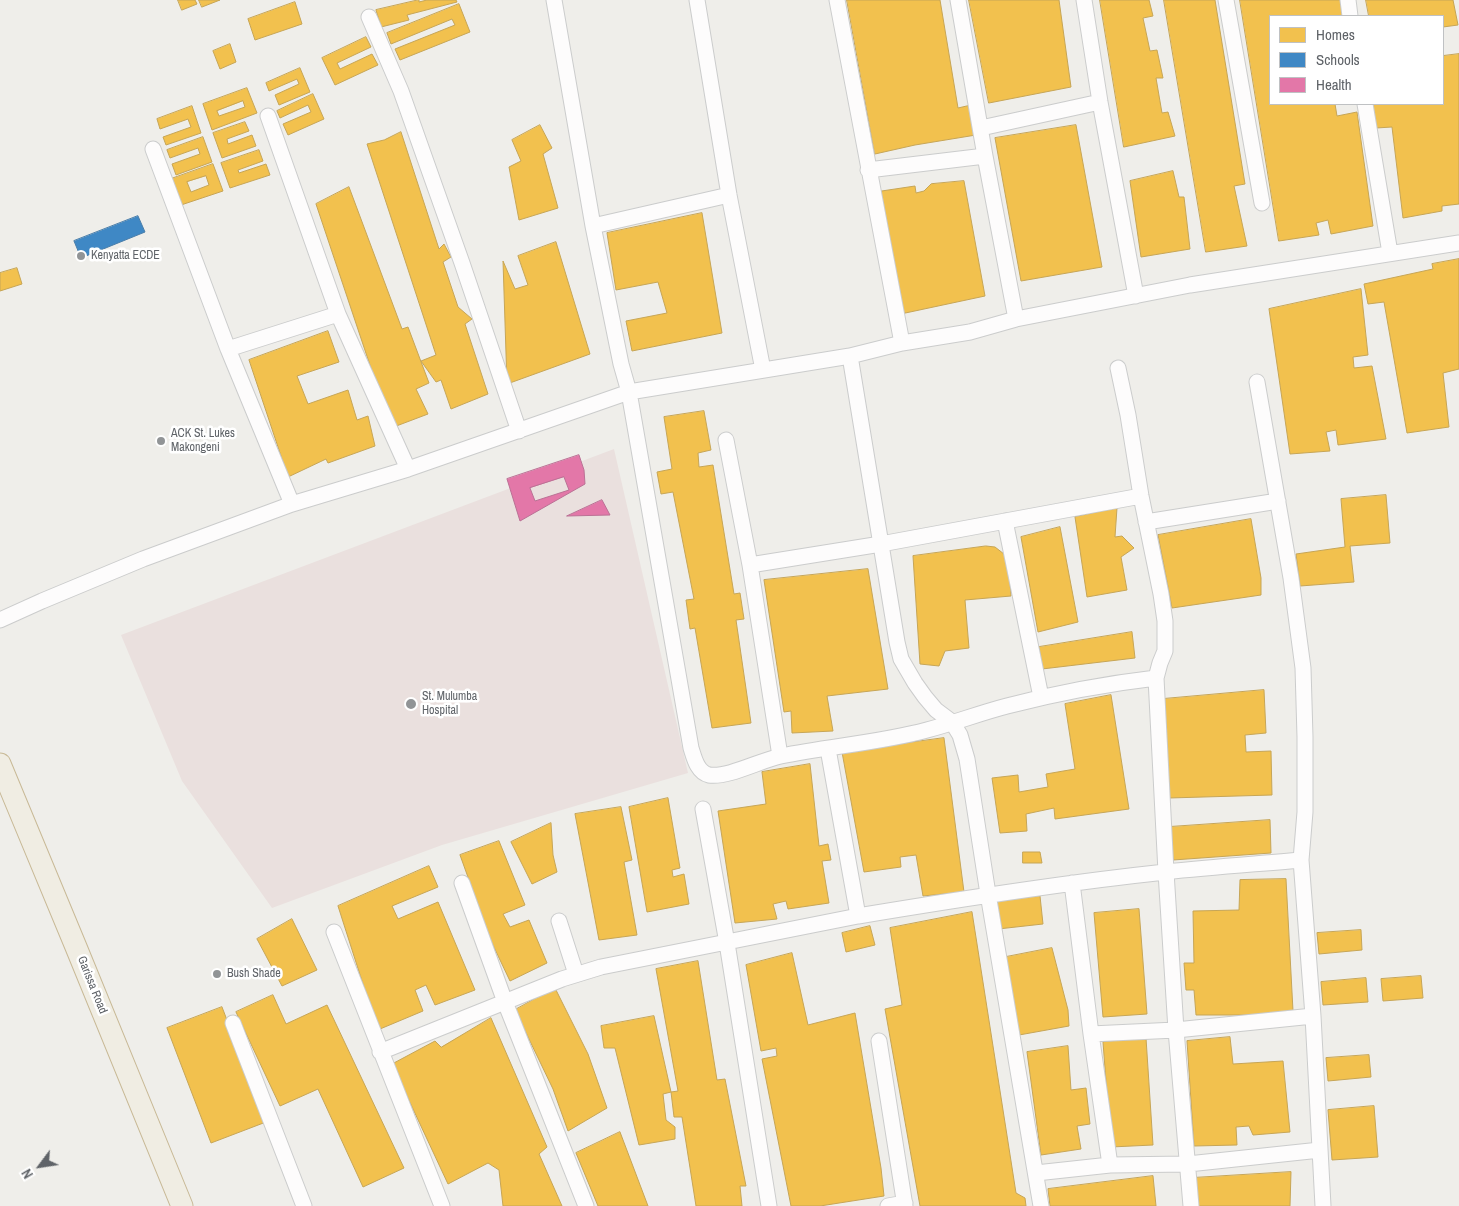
<!DOCTYPE html>
<html>
<head>
<meta charset="utf-8">
<style>
	body { margin:0 }
	#map { position:relative; width:1459px; height:1206px; overflow:hidden; background:#efeeea; font-family:"Archivo Narrow",sans-serif }
	canvas { display:block }
	.legend { position:absolute; left:1269px; top:15px; width:175px; height:90px; box-sizing:border-box; background:#fff; border:1px solid #bfc1c3; margin:0; padding:6px 9px; list-style:none; font-size:15px; color:#5f6368 }
	.legend li { display:flex; align-items:center; gap:10px; height:25px }
	.legend b { width:25px; border:1px solid #bfc1c3 }
	.north { position:absolute; left:15px; top:1141px; width:50px; height:50px; -webkit-text-stroke:4px #fff; paint-order:stroke; rotate:239deg; font-size:14px; font-weight:700; line-height:20px; text-align:center; color:#5f6368 }
	.north::after { content:''; display:block; margin:auto; width:18px; height:22px; background:#5f6368; clip-path:polygon(50% 0,100% 100%,50% 72%,0 100%) }
</style>
</head>
<body>
<div id="map">
<canvas width="1459" height="1206"></canvas>
<ul class="legend">
<li><b style="height:14px;background:#f2c14e"></b>Homes</li>
<li><b style="height:14px;background:#3f88c5"></b>Schools</li>
<li><b style="height:14px;background:#e377a8"></b>Health</li>
</ul>
<div class="north">N</div>
</div>
<script>
const ctx = document.querySelector('canvas').getContext('2d');
ctx.lineJoin = 'round';
function fillPath(path, color) { ctx.fillStyle = color; ctx.fill(path, 'evenodd'); }
function stroke(path, color, width, dash) { ctx.strokeStyle = color; ctx.lineWidth = width; ctx.lineCap = dash ? 'butt' : 'round'; ctx.setLineDash(dash || []); ctx.stroke(path); }
function write(font, color, halo, rows, align = 'center') {
  ctx.font = font + ' "Archivo Narrow",sans-serif'; ctx.lineWidth = 5; ctx.setLineDash([]); ctx.textBaseline = 'middle'; ctx.strokeStyle = halo; ctx.fillStyle = color; for (const [text, x, y, turn = 0] of rows) {
    ctx.save(); ctx.translate(x, y); ctx.rotate((+turn || 0) * Math.PI / 180); ctx.textAlign = isNaN(turn) ? turn : align; if (halo) ctx.strokeText(text, 0, 0); ctx.fillText(text, 0, 0); ctx.restore();
  }
}
fillPath(new Path2D(`
	M614,449L688,773L442,845L272,908L182,781L121,635Z`), '#eae0de');
const homes = new Path2D(`
	M178,0H195L197,4L182,10Z
	M199,0H220L202,7Z
	M419,0V2L427,0H456L457,2L407,15L409,20L381,27L376,10Z
	M847,0H940L958,108L971,105L976,135L915,145L875,154Z
	M969,0H1059L1071,87L989,103Z
	M1100,0H1149L1153,16L1143,18L1150,51L1157,50L1163,78H1156L1162,113L1168,112L1175,136L1124,147Z
	M1164,0H1215L1245,184L1234,186L1247,246L1206,252Z
	M1240,0H1344L1348,16H1270V104H1335L1337,116L1357,112L1373,226L1331,234L1328,220L1316,223L1319,235L1279,241Z
	M1366,0H1453L1458,25L1443,27V16H1369Z
	M295,2L302,24L255,40L248,19Z
	M459,4L470,32L400,60L395,49L455,25L452,19L391,44L387,33Z
	M366,37L371,47L337,63L340,69L372,54L378,65L335,85L322,58Z
	M230,44L236,62L220,69L213,51Z
	M1459,54V204L1442,206V211L1403,218L1392,127L1376,128L1371,104H1443V56Z
	M300,68L310,92L279,105L275,95L299,84L297,79L269,91L266,83Z
	M247,88L257,113L212,130L203,104ZM243,101L245,107L219,116L217,111Z
	M313,94L324,119L288,135L283,124L311,112L308,105L280,118L277,111Z
	M192,106L201,133L166,145L163,137L191,127L188,119L160,129L157,119Z
	M245,122L249,131L227,139L228,144L252,135L256,146L222,158L213,133Z
	M540,125L552,148L543,154L558,208L519,220L509,167L521,161L512,140Z
	M1076,125L1102,267L1021,281L995,138Z
	M401,132L439,249L444,244L451,257L443,262L458,307L472,319L465,324L488,394L451,409L441,380L436,382L421,361L436,355L367,144L384,140Z
	M203,137L212,162L176,175L172,164L200,154L198,148L170,158L167,150Z
	M259,150L263,161L238,170L239,173L266,164L270,175L230,188L221,163Z
	M213,164L223,191L181,205L171,179ZM206,176L209,185L191,192L187,182Z
	M1173,171L1179,197H1184L1190,249L1141,257L1130,181Z
	M964,181L985,296L896,315L875,192L915,186L916,193L924,191L931,184Z
	M349,187L402,329L408,327L429,383L416,389L428,414L391,428L316,204Z
	M702,213L722,333L632,351L626,321L667,313L658,282L616,290L607,233Z
	M556,242L590,354L507,384L503,261L515,289L528,285L518,256Z
	M1459,259V369L1443,373L1449,427L1407,433L1384,302L1368,304L1364,284L1433,269L1432,264Z
	M17,268L22,284L0,291V273Z
	M1361,289L1368,355L1353,357L1354,368L1372,366L1386,439L1338,445L1336,430L1326,432L1330,451L1290,454L1269,309Z
	M328,331L339,362L297,376L308,404L348,390L357,420L368,416L375,446L328,463L326,459L288,477L249,360Z
	M704,411L711,450L698,453L699,467L713,465L734,594L740,593L744,619L736,620L751,723L712,728L695,628L690,629L686,600L694,599L673,492L661,494L657,472L672,469L664,417Z
	M1386,495L1390,543L1350,546L1354,582L1300,586L1296,554L1345,547L1341,499Z
	M1117,508L1115,537L1122,536L1134,548L1121,557L1127,590L1087,597L1075,517Z
	M1251,519L1261,578V595L1172,608L1158,535Z
	M1060,527L1078,622L1038,632L1021,537Z
	M986,546L995,547L1004,554L1009,567L1011,596L965,600L969,648L945,651L939,666L920,664L913,556Z
	M868,569L888,689L827,696L833,731L792,733L791,711L784,712L764,580Z
	M1132,632L1135,658L1042,669L1039,647Z
	M1264,690L1266,733L1245,735L1246,752L1271,751L1272,795L1169,798L1163,699Z
	M1111,695L1129,809L1055,819L1054,808L1026,814L1027,831L1000,833L992,778L1018,775L1019,792L1048,787L1046,774L1075,769L1065,704Z
	M944,738L964,892L923,896L916,855L900,857L901,867L864,872L842,752Z
	M810,764L819,846L828,844L831,860L822,861L829,903L788,909L786,901L773,904L777,919L735,923L718,811L766,804L762,772Z
	M668,798L680,868L672,870L673,877L684,874L689,904L647,912L629,807Z
	M621,807L632,860L624,862L637,935L599,940L575,814Z
	M1270,820L1271,853L1173,860L1169,827Z
	M551,823L553,855L557,872L532,884L511,842Z
	M499,841L525,905L503,914L510,927L529,920L547,963L510,981L491,941L460,855Z
	M1023,852H1040L1042,863H1023Z
	M429,866L438,887L392,906L398,919L438,902L475,990L435,1005L426,985L415,990L423,1011L380,1029L370,1006L338,906Z
	M1286,879L1293,1011L1249,1015H1196L1194,990H1186L1184,963H1194L1193,911L1239,910L1240,880Z
	M1040,896L1043,924L998,929L995,900Z
	M1139,909L1147,1014L1103,1017L1094,913Z
	M972,912L1016,1193L1025,1198L1026,1206H920L885,1009L902,1005L890,928Z
	M292,919L317,970L282,986L257,939Z
	M870,926L875,945L846,952L842,933Z
	M1361,930L1362,950L1319,954L1317,933Z
	M1052,948L1068,1010L1069,1026L1019,1035L1006,957Z
	M792,953L808,1025L855,1013L881,1168L884,1196L820,1206H791L762,1059L777,1056L776,1048L761,1051L746,965Z
	M698,961L717,1080L725,1079L746,1186H740L742,1206H696L682,1117H674L671,1092L678,1091L656,969Z
	M1421,976L1423,998L1383,1001L1381,979Z
	M1366,978L1368,1002L1323,1005L1321,982Z
	M555,988L588,1054L607,1108L568,1131L553,1089L515,1010Z
	M273,995L286,1024L327,1005L404,1168L363,1187L318,1089L280,1106L236,1012Z
	M222,1007L266,1122L211,1143L167,1028Z
	M654,1016L671,1092L663,1094L666,1120L675,1127V1139L639,1145L615,1048H604L601,1026Z
	M491,1018L547,1147L539,1154L562,1206H503L499,1170L488,1163L448,1184L392,1064L435,1041L441,1047Z
	M1230,1037L1233,1064L1283,1061L1290,1132L1253,1135L1249,1126L1236,1127L1237,1145L1194,1146L1187,1041Z
	M1146,1038L1153,1145L1111,1147L1103,1042Z
	M1068,1046L1071,1090L1086,1088L1090,1124L1077,1126L1081,1149L1041,1155L1027,1052Z
	M1369,1055L1371,1077L1328,1081L1326,1058Z
	M1374,1106L1378,1157L1332,1160L1328,1110Z
	M620,1132L648,1206H598L576,1153Z
	M1291,1172L1290,1206H1194L1192,1178Z
	M1153,1176L1156,1206H1050L1048,1189Z`);
fillPath(homes, '#f2c14e');
stroke(homes, '#c6a556', 1);
const schools = new Path2D(`
	M138,216L145,232L81,258L74,241Z`);
fillPath(schools, '#3f88c5');
stroke(schools, '#497da9', 1);
const health = new Path2D(`
	M579,455L584,470L585,484L520,521L507,479ZM564,477L569,490L535,501L530,488Z
	M602,500L610,515L567,516Z`);
fillPath(health, '#e377a8');
stroke(health, '#bb7195', 1);
const minor = new Path2D(`
	M554,0L593,226L621,364L629,392L691,748C694,757 697,772 709,775C728,778 761,760 781,756C830,746 879,743 927,730C954,723 980,713 1007,706C1057,693 1104,684 1156,678
	M697,0L729,195L763,370
	M837,0L902,343
	M958,0L985,156L1016,319
	M1084,0L1100,102L1136,296
	M1226,0L1262,203
	M1348,0L1350,16
	M369,17L401,91L462,263L519,431
	M1365,104L1390,253
	M268,116L338,314
	M981,128L1100,102
	M153,149L228,349L292,504
	M868,170L985,156
	M593,226L729,195
	M228,349L338,314L408,469
	M850,356L897,642L901,659L915,683L925,697L936,710L952,722L960,735L967,759L988,894L1041,1206
	M1118,368L1128,415L1141,496L1161,594L1165,621V651L1160,663L1156,678L1166,872L1176,1030L1191,1206
	M1257,382L1291,578L1303,668L1305,737V812L1301,860L1313,1016L1323,1206
	M726,440L750,565L780,756
	M1005,521L1041,697
	M1146,522L1278,501
	M750,565L881,544L1141,496
	M0,620L42,601L143,559L292,504L408,469L629,392L850,356L902,343L970,332L1016,319L1190,285L1459,243
	M703,809L727,943L769,1206
	M462,883L505,1002L586,1206
	M1072,883L1091,1034L1110,1165
	M858,916C960,899 1062,883 1165,872C1211,867 1256,864 1301,860
	M559,921L576,974
	M334,932L442,1206
	M233,1023L304,1206
	M1091,1034L1176,1030L1313,1016
	M879,1041L905,1206
	M380,1052L562,979L601,967L858,916L828,749
	M1036,1173L1110,1165L1188,1164L1320,1150
	M888,1206L905,1203`);
const highway = new Path2D(`
	M0,764L76,947L182,1206`);
stroke(minor, '#cbcccc', 17);
stroke(highway, '#c8b996', 23);
stroke(minor, '#fdfcfc', 15);
stroke(highway, '#f0ede3', 21);
for (const [x, y, r, color] of [
	[81,256,5,"#919496"],
	[161,441,5,"#919496"],
	[411,704,6,"#919496"],
	[217,974,5,"#919496"]
]) { const dot = new Path2D(); dot.arc(x, y, r, 0, 2 * Math.PI); ctx.fillStyle = color; ctx.fill(dot); stroke(dot, '#fff', 2); }
write('12px', '#5f6368', '#fff', [
	["Kenyatta ECDE",91,256],
	["ACK St. Lukes",171,434],
	["Makongeni",171,448],
	["St. Mulumba",422,697],
	["Hospital",422,711],
	["Bush Shade",227,974]
], 'left');
write('12px', '#5f6368', '#fff', [
	["Garissa Road",92,985,68]
]);
</script>
</body>
</html>
